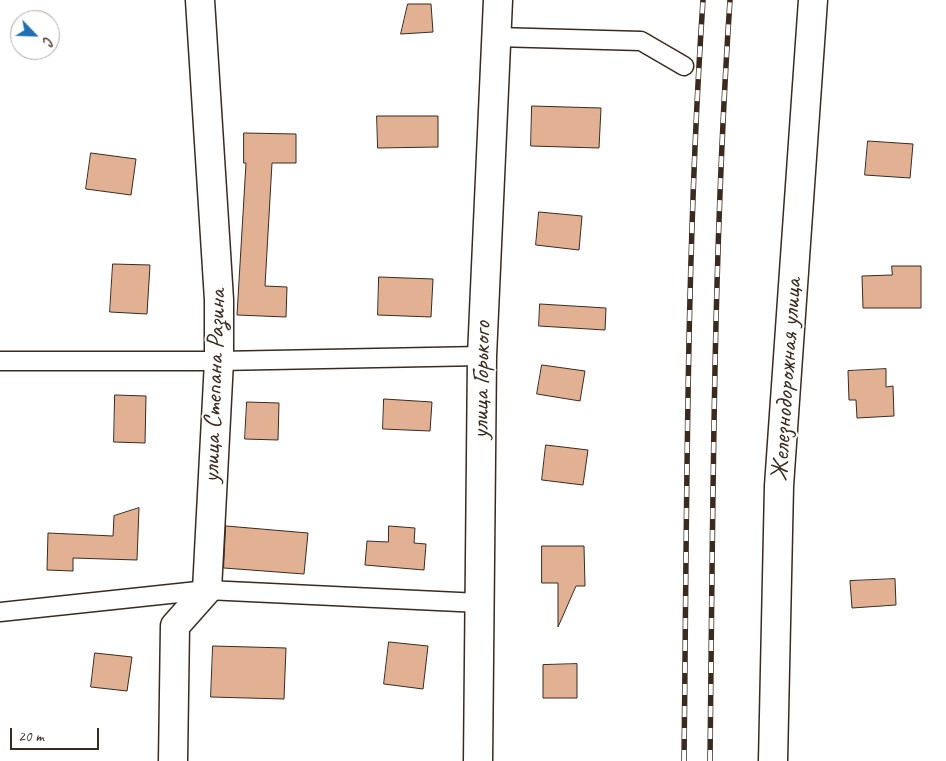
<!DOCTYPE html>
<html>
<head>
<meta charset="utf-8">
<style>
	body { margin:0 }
	#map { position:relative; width:946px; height:761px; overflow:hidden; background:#fff; font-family:Caveat,sans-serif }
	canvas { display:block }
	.north { position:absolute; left:10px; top:10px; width:50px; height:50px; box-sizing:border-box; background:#fff; border:1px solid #b1aaa5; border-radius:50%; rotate:114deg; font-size:14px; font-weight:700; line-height:20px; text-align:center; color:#3b2a1e }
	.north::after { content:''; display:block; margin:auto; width:18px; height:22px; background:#1f6fb2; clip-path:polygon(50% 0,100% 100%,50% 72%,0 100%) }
	.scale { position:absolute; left:10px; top:728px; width:89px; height:22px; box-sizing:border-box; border:2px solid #3b2a1e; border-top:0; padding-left:6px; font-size:15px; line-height:18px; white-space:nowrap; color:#3b2a1e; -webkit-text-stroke:4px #fff; paint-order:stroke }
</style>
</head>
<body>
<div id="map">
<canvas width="946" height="761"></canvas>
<div class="north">С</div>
<div class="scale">20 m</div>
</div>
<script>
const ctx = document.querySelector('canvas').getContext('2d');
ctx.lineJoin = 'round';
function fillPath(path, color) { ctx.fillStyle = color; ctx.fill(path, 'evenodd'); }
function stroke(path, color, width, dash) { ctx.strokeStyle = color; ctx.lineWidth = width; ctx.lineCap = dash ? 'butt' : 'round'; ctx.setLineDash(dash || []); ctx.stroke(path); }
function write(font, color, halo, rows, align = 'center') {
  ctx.font = font + ' Caveat,sans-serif'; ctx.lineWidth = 4; ctx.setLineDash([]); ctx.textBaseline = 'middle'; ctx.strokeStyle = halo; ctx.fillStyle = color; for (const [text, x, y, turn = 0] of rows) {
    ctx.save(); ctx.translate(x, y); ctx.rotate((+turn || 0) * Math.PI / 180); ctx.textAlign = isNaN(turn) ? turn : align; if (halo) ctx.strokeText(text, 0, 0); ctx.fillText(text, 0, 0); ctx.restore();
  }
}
const building = new Path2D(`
	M408,4H431L433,32L401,34Z
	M532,106L601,108L599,148L531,146Z
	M377,116H438V147L378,148Z
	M244,133L296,134V163H272L265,286L287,287L286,317L237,315L246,163H244Z
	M868,141L913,144L910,178L865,175Z
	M91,153L136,159L131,195L86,189Z
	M539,212L582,216L579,250L536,245Z
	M113,264L150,265L147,314L110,312Z
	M892,266H921V308H863L862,276L892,275Z
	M379,277L433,279L431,317L378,315Z
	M540,304L606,308L605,330L539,326Z
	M542,365L585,371L580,401L537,394Z
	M886,369V387L893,386L894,416L857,418L856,400H849L848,371Z
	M115,395L146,396L145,443L114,442Z
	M384,399L432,402L430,431L383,429Z
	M247,402L279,403L278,440L245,439Z
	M546,445L588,450L583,485L542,480Z
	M139,508L137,560L73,558V571L47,570L48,533L113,536L114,516Z
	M226,526L308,533L304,574L224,568Z
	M389,526L415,528L414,543L426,544L424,570L365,565L367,541L388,542Z
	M542,546H584L585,586H576L558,627V583H542Z
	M895,579L896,605L852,608L850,581Z
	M389,642L428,646L423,689L384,684Z
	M213,646L286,648L284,699L211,697Z
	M95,653L132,657L127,691L91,687Z
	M577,664V698H543V665Z`);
fillPath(building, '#e2b193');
stroke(building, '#3b2a1e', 1);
const lane = new Path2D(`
	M496,37L641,41L684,66
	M0,361H219L482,356
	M0,612L207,590L480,603`);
const street = new Path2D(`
	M173,761L175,626L207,590L219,361V300L200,0
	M478,761L482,356L498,0
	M773,761L779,486L813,0`);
stroke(lane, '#3b2a1e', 21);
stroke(street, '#3b2a1e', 31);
stroke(lane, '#fff', 18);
stroke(street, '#fff', 28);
const rail = new Path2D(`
	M684,761C687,507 686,253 703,0
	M710,761C713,507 713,253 730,0`);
stroke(rail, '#3b2a1e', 5.5);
stroke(rail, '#fff', 4, [11]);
write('25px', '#3b2a1e', '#fff', [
	["улица Горького",482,380,-89],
	["Железнодорожная улица",787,380,-86],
	["улица Степана Разина",215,386,-88]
]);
</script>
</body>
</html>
